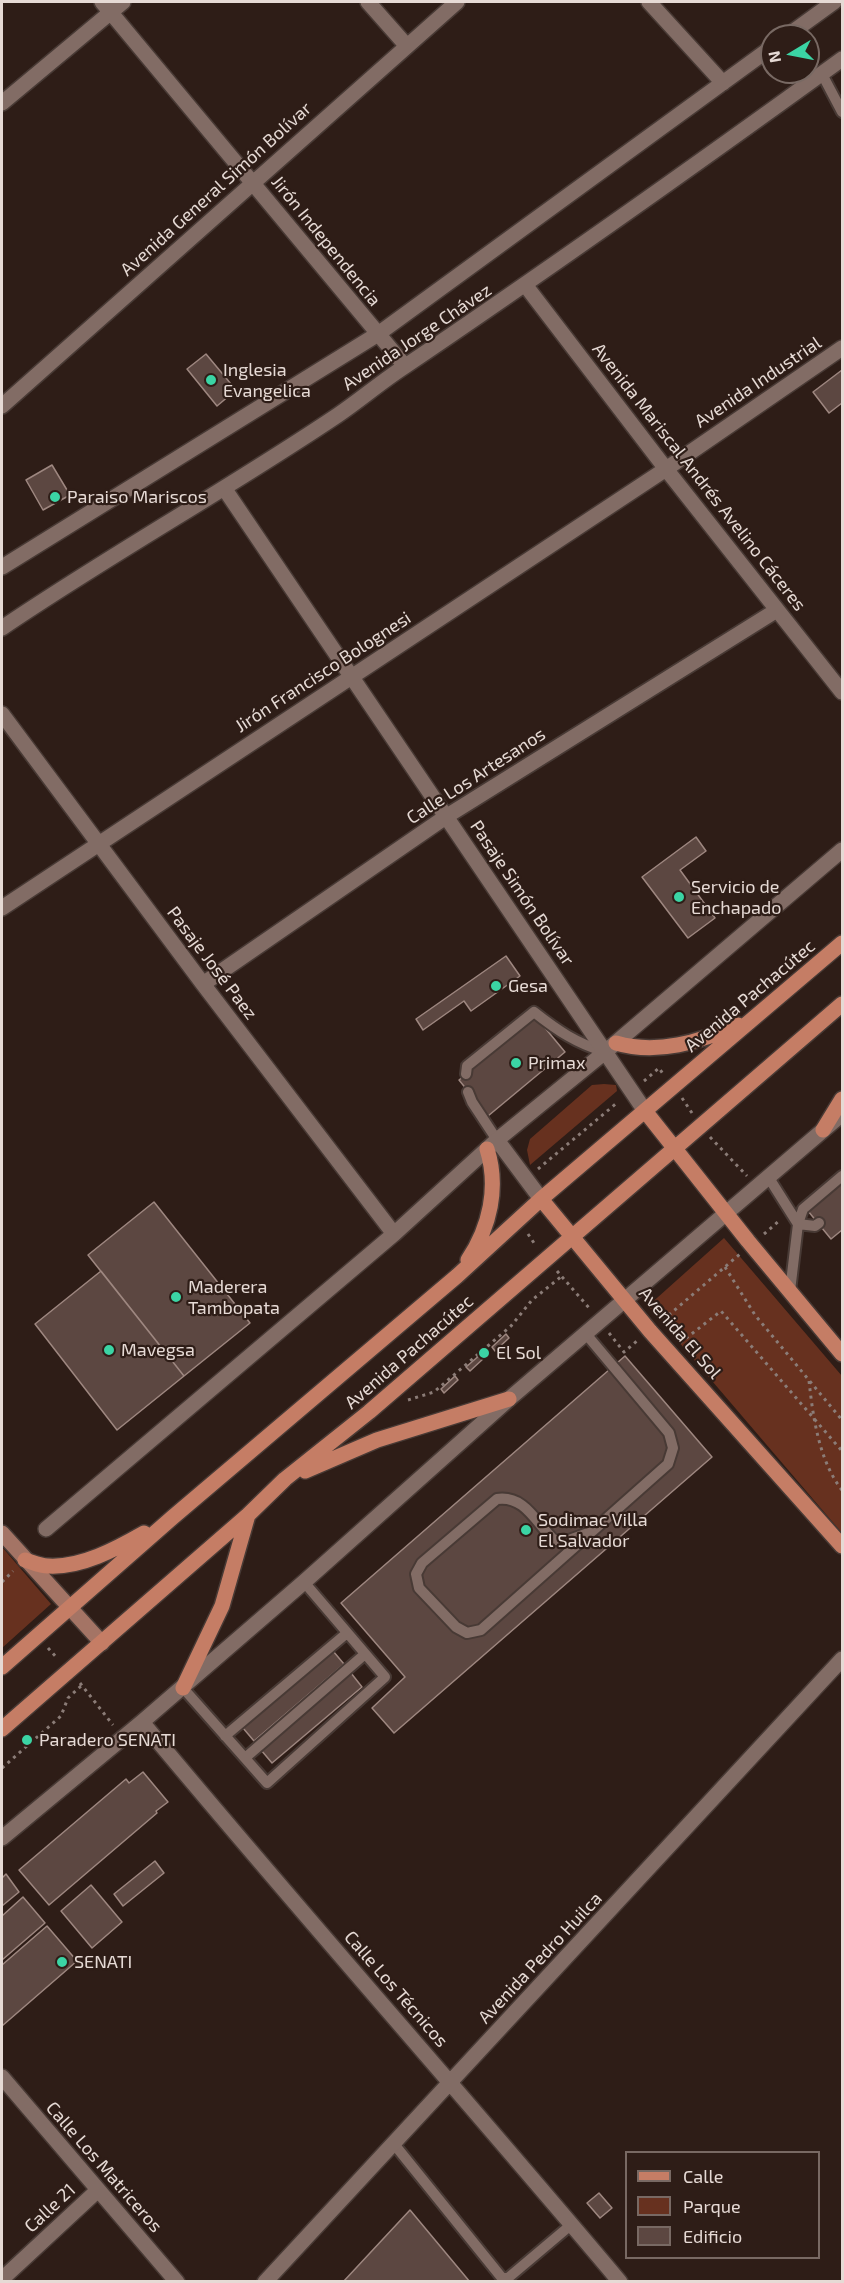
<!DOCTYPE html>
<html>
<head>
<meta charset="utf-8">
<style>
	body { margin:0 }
	#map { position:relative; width:844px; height:2283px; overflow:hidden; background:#2e1d17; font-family:"Exo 2",sans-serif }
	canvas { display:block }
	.frame { position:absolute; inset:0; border:3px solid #e6dad5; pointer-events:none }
	.legend { position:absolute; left:625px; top:2151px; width:195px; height:108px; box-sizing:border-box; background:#2e1d17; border:2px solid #786963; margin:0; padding:8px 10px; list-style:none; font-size:18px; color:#e6dad5 }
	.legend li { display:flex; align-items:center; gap:12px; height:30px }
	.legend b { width:30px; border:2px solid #786963 }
	.north { position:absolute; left:760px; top:24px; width:60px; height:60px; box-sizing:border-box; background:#2e1d17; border:2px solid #786963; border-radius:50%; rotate:260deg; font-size:16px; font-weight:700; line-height:24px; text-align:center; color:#e6dad5 }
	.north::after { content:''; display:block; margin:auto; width:21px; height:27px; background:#3bd4a4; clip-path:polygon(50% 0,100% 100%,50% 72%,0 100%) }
</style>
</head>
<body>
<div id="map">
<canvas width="844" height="2283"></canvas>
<div class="frame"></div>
<ul class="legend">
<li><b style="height:8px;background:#c57d65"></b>Calle</li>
<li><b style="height:16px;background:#67311f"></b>Parque</li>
<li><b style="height:16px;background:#5c4741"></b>Edificio</li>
</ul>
<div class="north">N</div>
</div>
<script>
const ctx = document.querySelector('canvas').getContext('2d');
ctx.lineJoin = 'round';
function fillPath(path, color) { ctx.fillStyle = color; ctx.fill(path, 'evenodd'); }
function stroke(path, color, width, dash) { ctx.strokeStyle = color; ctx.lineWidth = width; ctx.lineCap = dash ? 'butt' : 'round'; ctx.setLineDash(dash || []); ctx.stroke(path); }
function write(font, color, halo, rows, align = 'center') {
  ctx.font = font + ' "Exo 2",sans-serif'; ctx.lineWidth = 4.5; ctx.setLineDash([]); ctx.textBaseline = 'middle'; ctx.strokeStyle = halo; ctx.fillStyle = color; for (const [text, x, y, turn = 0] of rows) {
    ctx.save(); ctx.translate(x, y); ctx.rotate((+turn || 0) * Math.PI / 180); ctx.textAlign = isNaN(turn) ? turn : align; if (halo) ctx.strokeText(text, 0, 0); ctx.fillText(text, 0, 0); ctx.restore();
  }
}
fillPath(new Path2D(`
	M604,1084L616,1085L617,1091L530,1165L527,1150L530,1139L592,1085Z
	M724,1238L842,1376V1533L648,1306Z
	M2,1547L51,1604L2,1648Z`), '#67311f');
const building = new Path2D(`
	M206,354L236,390L217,406L187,369Z
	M842,370V403L829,413L813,392Z
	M52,465L70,495L43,510L26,480Z
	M696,837L706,851L680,870L715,918L688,938L642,877Z
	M506,956L520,976L471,1011L464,1001L423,1030L416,1019Z
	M536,1017L565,1052L488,1116L459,1080Z
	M842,1183V1230L831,1239L808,1211Z
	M154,1202L250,1323L184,1376L88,1255Z
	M101,1271L184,1376L117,1430L35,1324Z
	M506,1334L509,1338L495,1351L492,1347Z
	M481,1354L484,1358L470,1371L466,1367Z
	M625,1356L712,1457L394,1733L372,1708L405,1677L341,1603Z
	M455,1376L458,1380L444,1393L441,1389Z
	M333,1651L344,1664L254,1741L243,1728Z
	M351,1673L362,1687L272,1763L261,1750Z
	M143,1772L168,1802L156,1811L157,1813L49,1905L19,1870L126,1779L129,1783Z
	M155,1861L164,1873L123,1906L114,1894Z
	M6,1874L19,1892L2,1906V1878Z
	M91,1885L122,1922L92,1948L61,1911Z
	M23,1897L45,1923L2,1960V1916Z
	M47,1926L77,1961L2,2026V1965Z
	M599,2193L612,2208L600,2218L587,2203Z
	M410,2210L470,2282H343Z`);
fillPath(building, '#5c4741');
stroke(building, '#9e8780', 1.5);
const lane = new Path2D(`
	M822,74L842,112
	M466,1074L467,1066L534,1012C558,1031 576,1043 605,1052
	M468,1092L472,1102L497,1140
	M769,1178L798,1224L815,1226L819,1223
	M790,1291L798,1224L803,1209L842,1176
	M586,1334L669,1433L673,1448L668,1464L481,1630L467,1633L456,1627L419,1588L416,1574L422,1563L497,1499C525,1495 536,1523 554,1540H569L591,1532
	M183,1688L267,1783L385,1677L304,1582
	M225,1736L347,1633
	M245,1758L365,1654
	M394,2144L502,2278H508L572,2224`);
const street = new Path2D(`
	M102,2L405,366
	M368,2L406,45
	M649,2L723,83
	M787,36L834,2
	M2,103L123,2
	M526,286L666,469L842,692
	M2,406L457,2
	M224,488L645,1111
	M2,567L378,334L772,47
	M2,628C111,554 228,489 338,415C360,400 381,382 404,367C552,267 697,164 842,59
	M2,714L203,984L394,1234
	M2,908L666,469L842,348
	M203,984L447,816L777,610
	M497,1140L541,1199
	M46,1529L394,1234L497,1140L605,1052L842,850
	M142,1722C299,1911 462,2094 620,2282
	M2,1838L142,1722L304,1582L509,1399L842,1114
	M2,2077L177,2282
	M2,2279L98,2190
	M265,2282L842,1659`);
const secondary = new Path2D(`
	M2,1533L102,1643`);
const primary = new Path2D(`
	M616,1043C657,1055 700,1042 738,1025
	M645,1111L748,1241L842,1354
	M823,1130L842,1099
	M541,1199L650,1331L842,1546
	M468,1260C490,1227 499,1187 487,1149
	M305,1471L377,1440L509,1399
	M25,1560C32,1562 40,1566 48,1566C81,1568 116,1549 144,1533
	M2,1667L173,1517L457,1276L541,1199L842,943
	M183,1688L222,1606L248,1515
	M2,1729L248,1515L285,1479L369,1412L842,1004`);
stroke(lane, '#483a35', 14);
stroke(street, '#483a35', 18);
stroke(secondary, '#483a35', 18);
stroke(primary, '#483a35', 18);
stroke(new Path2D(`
	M644,1081L659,1068L663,1074
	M682,1098L692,1113
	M710,1137L747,1176
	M538,1169L618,1102
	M528,1234L536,1246
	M764,1234L779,1221
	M725,1267L755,1315L842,1420
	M557,1271L590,1309
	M663,1320L740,1254
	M609,1333L624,1352L637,1341
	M680,1343L721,1311L842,1451
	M809,1381C813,1417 819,1461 842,1490
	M408,1400L434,1392L511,1326L532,1300L562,1276
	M2,1582L13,1571
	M48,1648L57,1658
	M80,1683L113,1725
	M2,1768L61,1716L68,1698L81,1686`), '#8b7c77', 3, [3, 4.5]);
stroke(lane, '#826c65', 10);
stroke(street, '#826c65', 15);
stroke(secondary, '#a47465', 15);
stroke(primary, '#c57d65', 15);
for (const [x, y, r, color] of [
	[211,380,6,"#3bd4a4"],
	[55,497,6,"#3bd4a4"],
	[679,897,6,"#3bd4a4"],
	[496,986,6,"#3bd4a4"],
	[516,1063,6,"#3bd4a4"],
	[176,1297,6,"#3bd4a4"],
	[109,1350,6,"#3bd4a4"],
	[484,1353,6,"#3bd4a4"],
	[526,1530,6,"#3bd4a4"],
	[27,1740,6,"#3bd4a4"],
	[62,1962,6,"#3bd4a4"]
]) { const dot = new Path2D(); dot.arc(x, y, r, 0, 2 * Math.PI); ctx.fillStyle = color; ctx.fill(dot); stroke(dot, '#2e1d17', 2); }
write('18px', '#e6dad5', '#2e1d17', [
	["Avenida General Simón Bolívar",216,189,-42],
	["Jirón Independencia",326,241,51],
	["Avenida Jorge Chávez",417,337,-34],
	["Avenida Industrial",758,382,-34],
	["Avenida Mariscal Andrés Avelino Cáceres",699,477,52],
	["Jirón Francisco Bolognesi",323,672,-33],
	["Calle Los Artesanos",476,776,-33],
	["Pasaje Simón Bolívar",522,893,56],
	["Pasaje José Paez",212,963,53],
	["Avenida Pachacútec",750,996,-40],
	["Avenida El Sol",680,1333,49],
	["Avenida Pachacútec",409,1352,-41],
	["Avenida Pedro Huilca",540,1958,-47],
	["Calle Los Técnicos",396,1989,49],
	["Calle Los Matriceros",104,2167,49],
	["Calle 21",50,2208,-43]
]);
write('18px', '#e6dad5', '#2e1d17', [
	["Inglesia",223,370],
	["Evangelica",223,391],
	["Paraiso Mariscos",67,497],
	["Servicio de",691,887],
	["Enchapado",691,908],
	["Gesa",508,986],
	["Primax",528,1063],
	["Maderera",188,1287],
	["Tambopata",188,1308],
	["Mavegsa",121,1350],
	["El Sol",496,1353],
	["Sodimac Villa",538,1520],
	["El Salvador",538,1541],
	["Paradero SENATI",39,1740],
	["SENATI",74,1962]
], 'left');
</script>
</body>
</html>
